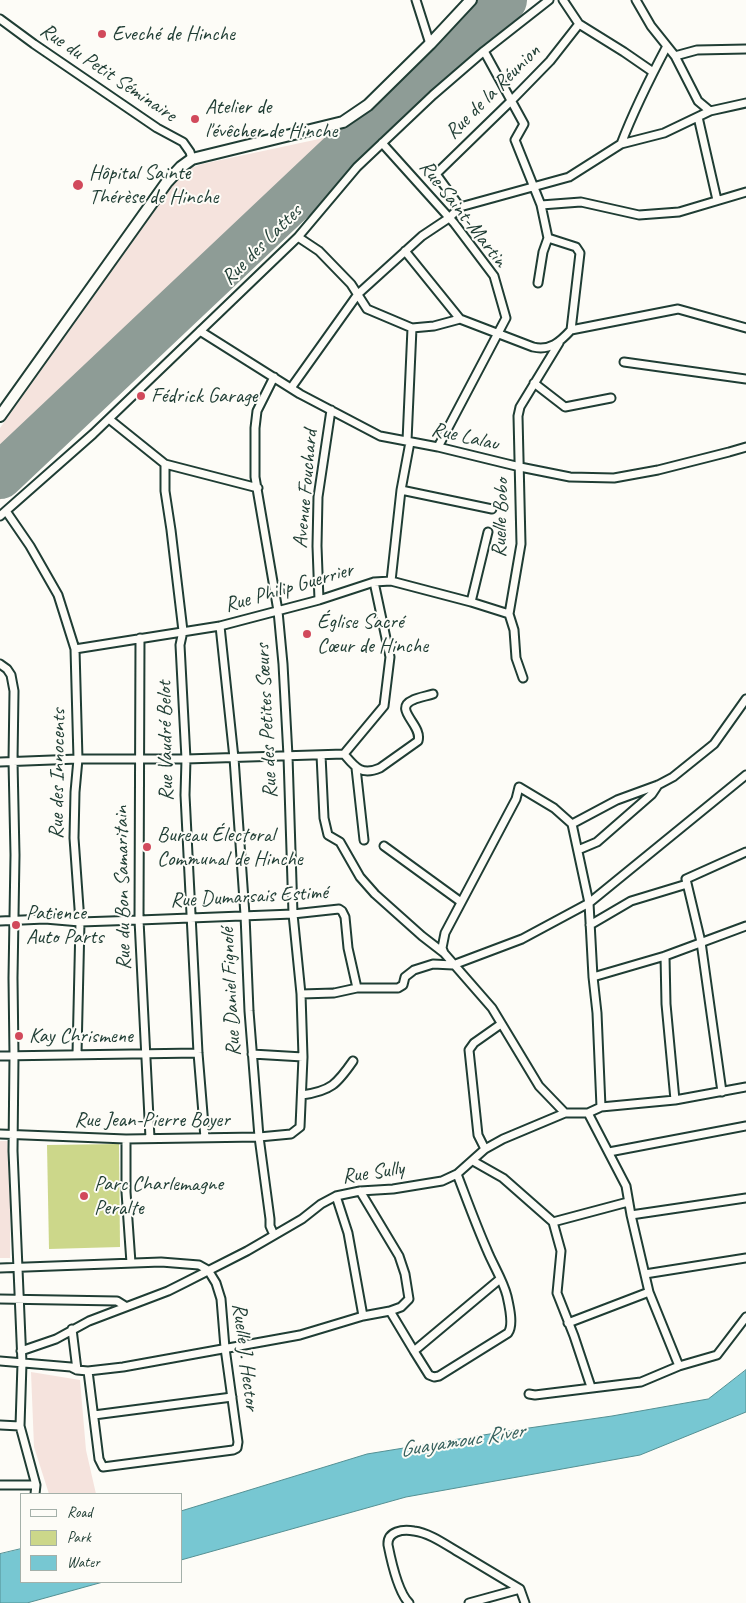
<!DOCTYPE html>
<html>
<head>
<meta charset="utf-8">
<style>
	body { margin:0 }
	#map { position:relative; width:746px; height:1603px; overflow:hidden; background:#fdfcf7; font-family:Caveat,sans-serif }
	canvas { display:block }
	.legend { position:absolute; left:20px; top:1493px; width:162px; height:90px; box-sizing:border-box; background:#fdfcf7; border:1px solid #a4b0a9; margin:0; padding:6px 9px; list-style:none; font-size:15px; color:#1f3d34 }
	.legend li { display:flex; align-items:center; gap:10px; height:25px }
	.legend b { width:25px; border:1px solid #a4b0a9 }
</style>
</head>
<body>
<div id="map">
<canvas width="746" height="1603"></canvas>
<ul class="legend">
<li><b style="height:6px;background:#fdfcf7"></b>Road</li>
<li><b style="height:14px;background:#ccd78a"></b>Park</li>
<li><b style="height:14px;background:#77c7d2"></b>Water</li>
</ul>
</div>
<script>
const ctx = document.querySelector('canvas').getContext('2d');
ctx.lineJoin = 'round';
function fillPath(path, color) { ctx.fillStyle = color; ctx.fill(path, 'evenodd'); }
function stroke(path, color, width, dash) { ctx.strokeStyle = color; ctx.lineWidth = width; ctx.lineCap = dash ? 'butt' : 'round'; ctx.setLineDash(dash || []); ctx.stroke(path); }
function write(font, color, halo, rows, align = 'center') {
  ctx.font = font + ' Caveat,sans-serif'; ctx.lineWidth = 4; ctx.setLineDash([]); ctx.textBaseline = 'middle'; ctx.strokeStyle = halo; ctx.fillStyle = color; for (const [text, x, y, turn = 0] of rows) {
    ctx.save(); ctx.translate(x, y); ctx.rotate((+turn || 0) * Math.PI / 180); ctx.textAlign = isNaN(turn) ? turn : align; if (halo) ctx.strokeText(text, 0, 0); ctx.fillText(text, 0, 0); ctx.restore();
  }
}
fillPath(new Path2D(`
	M482,0H527L0,500V428L174,184L191,168L202,164L319,139L347,131L367,116Z
	M0,1141H11L10,1258H0Z
	M31,1372L80,1380L86,1450L96,1494H49L34,1447Z`), '#f5e3dd');
fillPath(new Path2D(`
	M119,1144L120,1247L49,1249L47,1145Z`), '#ccd78a');
const water = new Path2D(`
	M746,1370V1412L640,1455L406,1497L181,1560V1511L367,1454L508,1431L612,1416L708,1399Z
	M21,1549V1582H103L27,1603H0V1554Z`);
fillPath(water, '#77c7d2');
stroke(water, '#549093', 1);
stroke(new Path2D(`
	M0,476L504,0`), '#8e9c96', 46);
const street = new Path2D(`
	M416,0L430,44
	M563,0L579,24L624,52L653,72
	M636,0L651,26L675,56L698,101L710,111
	M0,19L34,44L157,128L183,142L190,152L192,159
	M484,51L524,124L515,140L541,205L581,202L639,215L679,212L746,192
	M675,56L697,50L746,49
	M698,117L717,200
	M382,143L454,223L494,276L506,318L438,447
	M621,144C634,110 650,78 667,46
	M460,207L436,174L511,101L550,61L579,24
	M298,237L319,251L351,284L367,309L412,328L434,326L460,319L533,347C550,351 560,342 571,330L678,309L746,328
	M548,238L576,247L580,253L571,330
	M405,251L460,319
	M538,283L543,252L548,238L541,205
	M200,331L300,394L380,436L438,447L520,467L570,477L614,478L658,470L729,452L746,447
	M624,362L746,379
	M534,383L565,407L611,398
	M291,388L358,294L422,236L449,218L460,207L569,177L621,144L664,133L710,111L746,103
	M109,419L165,464L258,488
	M407,441L412,328
	M165,464V491L171,530L183,631L180,645L186,759L185,795L198,1053L205,1138
	M401,490L492,509
	M6,511L30,546L58,595L75,649L78,759L75,792L74,838L80,922L77,1054
	M0,516L93,434L298,237L357,167L433,95L484,51L549,0
	M391,581L401,490L410,442
	M319,600L317,546L318,497L331,410
	M471,602L488,532
	M220,626L234,758L245,915L249,1011L259,1137L270,1219V1226L274,1235
	M140,638L139,920L150,1138
	M75,649L220,626L319,600L374,582L391,581L471,602L509,614
	M0,664L7,669L11,675L14,691L13,761L15,855L13,978L14,1056L13,1151L22,1363L20,1426L36,1485L35,1494
	M523,678L516,658L514,630L509,614L521,544L518,416L520,407L559,343
	M344,754C355,767 361,776 380,768L418,741C423,725 392,709 413,700C419,697 427,696 433,694
	M321,755L324,818L328,835L340,842L360,877L375,894L422,936L444,953
	M0,762L78,759H186L344,754L384,706L390,657L374,582
	M356,768L364,840
	M572,824L589,903L593,977L597,1013L601,1107
	M384,846L461,902
	M578,850L597,842L652,794L658,785
	M0,921L45,919L80,922L139,920L293,914L339,909L342,911L345,917L348,948L357,988H398L403,985L405,977L414,970L433,964L453,965L522,939L589,903L746,775
	M590,925L631,901L687,884
	M665,956L666,1004L675,1100
	M593,977L665,956L746,926
	M301,994L334,993L357,988
	M252,1054L303,1057
	M0,1056L198,1053
	M722,1092L701,942L686,879L746,852
	M302,1095C331,1091 337,1084 353,1061
	M565,1113L539,1086L492,1008L444,953L442,948L445,933L516,799L519,787L554,808L572,824L617,800L658,785L673,777L714,744L746,699
	M588,1113L626,1186L631,1215L649,1292L679,1366
	M0,1134L126,1139L259,1137L291,1134L300,1127L303,1057L301,994L293,914L288,756L283,664L278,611L255,477V428L257,411L274,377
	M126,1139V1192L131,1263
	M485,1149L478,1135L469,1050L474,1043L501,1024
	M609,1152L746,1126
	M473,1161L503,1178L553,1222L561,1251L557,1293L574,1336L591,1387
	M457,1174C467,1200 476,1225 487,1250C493,1265 503,1280 507,1296C509,1305 514,1325 508,1333L439,1376L434,1377L429,1375L414,1351L500,1279
	M336,1196L348,1233L363,1316
	M631,1215L746,1198
	M553,1222L628,1202
	M0,1268L161,1262L199,1265L208,1270L216,1283L221,1299L225,1348L238,1442L237,1448L233,1450L103,1467L99,1459L88,1371
	M645,1274L746,1258
	M0,1299L117,1301L125,1306
	M390,1311L414,1351
	M568,1323L649,1292
	M72,1329L77,1370
	M21,1351L56,1339L89,1321L168,1291L186,1282L247,1251L302,1219L321,1204L336,1196L360,1191L393,1189L442,1181L457,1174L485,1149L503,1139L565,1113H588L601,1107L675,1100L746,1087
	M0,1361L71,1367L77,1370L88,1371L123,1367L300,1335L363,1316L390,1311L401,1307L409,1299L405,1274L399,1256L360,1191
	M529,1394L535,1395L641,1382L679,1366L717,1355L746,1317
	M94,1415L232,1397
	M0,1425L20,1426
	M0,1485H36
	M409,1603C398,1592 391,1560 388,1545C387,1531 403,1529 414,1531C430,1533 446,1545 460,1553C480,1565 500,1577 520,1589L525,1603
	M469,1603L520,1589`);
const secondary = new Path2D(`
	M0,416L167,182L181,167L192,159L343,122L368,105L430,44L471,0`);
stroke(street, '#1f3d34', 11);
stroke(secondary, '#1f3d34', 14);
stroke(street, '#fdfcf7', 7);
stroke(secondary, '#fdfcf7', 10);
for (const [x, y, r, color] of [
	[102,34,5,"#d1495b"],
	[195,119,5,"#d1495b"],
	[78,185,6,"#d1495b"],
	[141,396,5,"#d1495b"],
	[307,634,5,"#d1495b"],
	[147,847,5,"#d1495b"],
	[16,925,5,"#d1495b"],
	[19,1036,5,"#d1495b"],
	[84,1196,5,"#d1495b"]
]) { const dot = new Path2D(); dot.arc(x, y, r, 0, 2 * Math.PI); ctx.fillStyle = color; ctx.fill(dot); stroke(dot, '#fdfcf7', 2); }
write('21px', '#1f3d34', '#fdfcf7', [
	["Eveché de Hinche",112,34],
	["Atelier de",205,107],
	["l'évêcher de Hinche",205,131],
	["Hôpital Sainte",89,173],
	["Thérèse de Hinche",89,197],
	["Fédrick Garage",151,396],
	["Église Sacré",317,622],
	["Cœur de Hinche",317,646],
	["Bureau Électoral",157,835],
	["Communal de Hinche",157,859],
	["Patience",26,913],
	["Auto Parts",26,937],
	["Kay Chrismene",29,1036],
	["Parc Charlemagne",94,1184],
	["Peralte",94,1208]
], 'left');
write('21px', '#1f3d34', '#fdfcf7', [
	["Rue du Petit Séminaire",108,73,34],
	["Rue de la Réunion",493,92,-45],
	["Rue Saint-Martin",463,214,52],
	["Rue des Lattes",262,245,-45],
	["Rue Lalau",465,437,13],
	["Avenue Fouchard",306,489,-85],
	["Ruelle Bobo",501,518,-88],
	["Rue Philip Guerrier",289,588,-16],
	["Rue des Petites Sœurs",267,721,-93],
	["Rue Vaudré Belot",166,741,-91],
	["Rue des Innocents",58,774,-89],
	["Rue du Bon Samaritain",123,888,-91],
	["Rue Dumarsais Estimé",249,897,-3],
	["Rue Daniel Fignolé",231,992,-93],
	["Rue Jean-Pierre Boyer",152,1120],
	["Rue Sully",373,1173,-8],
	["Ruelle J. Hector",245,1357,83]
]);
write('italic 22px', '#35605c', '#fdfcf7', [
	["Guayamouc River",462,1441,-9]
]);
</script>
</body>
</html>
